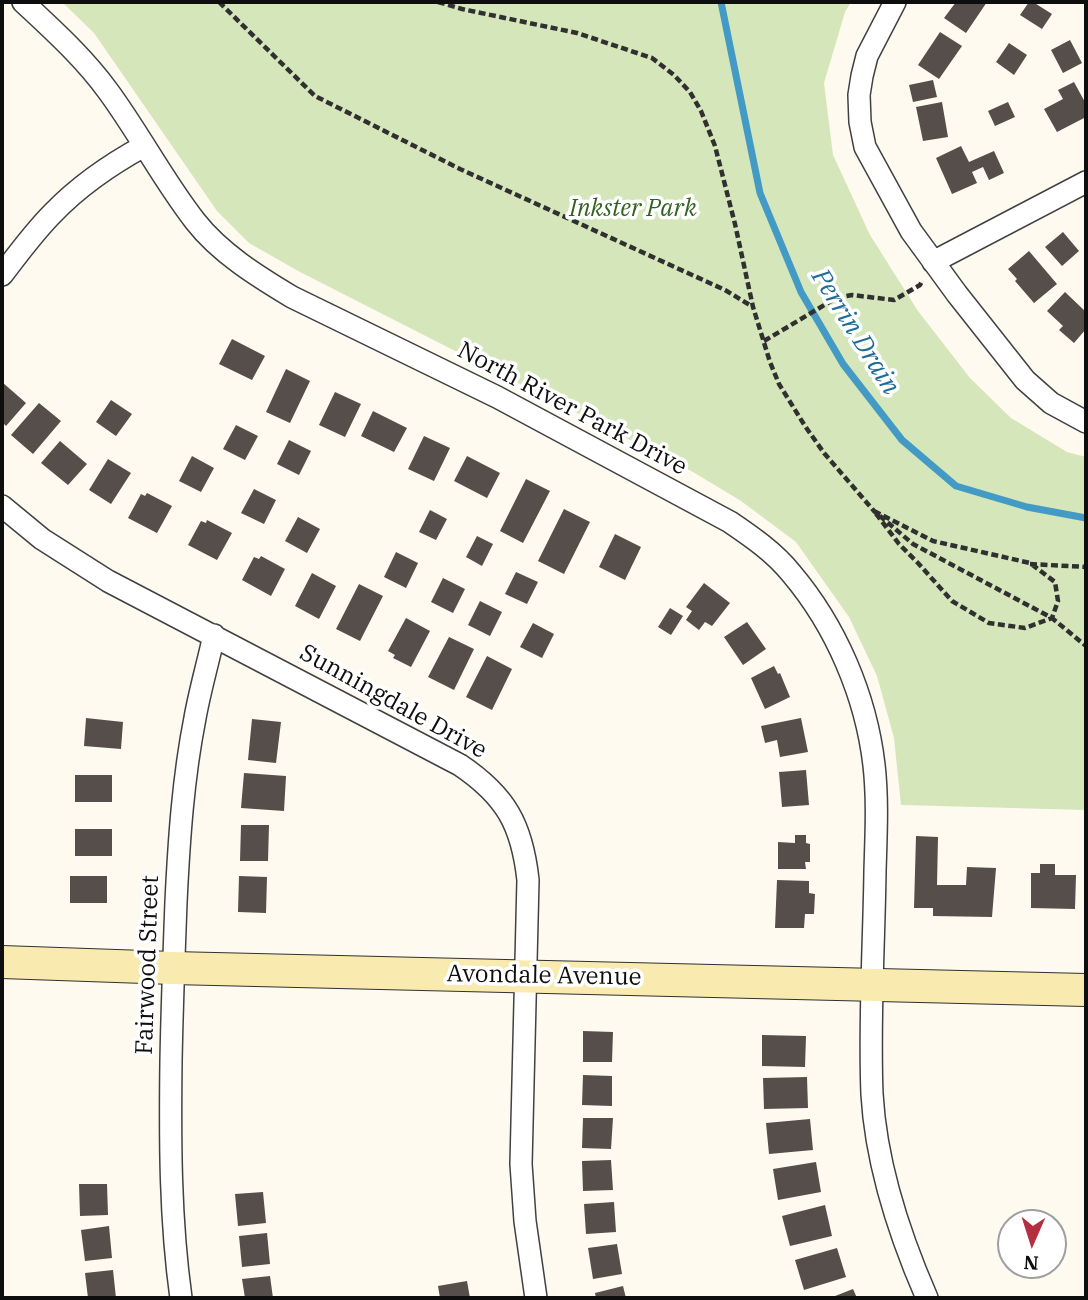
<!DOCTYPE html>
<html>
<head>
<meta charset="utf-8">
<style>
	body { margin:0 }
	#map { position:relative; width:1088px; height:1300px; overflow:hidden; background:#fefaef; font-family:"IBM Plex Serif",serif }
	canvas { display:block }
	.frame { position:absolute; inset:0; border:4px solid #0e0e0e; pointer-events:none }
	.north { position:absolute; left:997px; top:1209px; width:70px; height:70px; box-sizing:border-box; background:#fff; border:2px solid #9f9f9f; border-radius:50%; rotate:183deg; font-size:19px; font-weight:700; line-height:28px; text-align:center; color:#0e0e0e }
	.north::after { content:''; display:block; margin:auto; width:24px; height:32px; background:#b42f3f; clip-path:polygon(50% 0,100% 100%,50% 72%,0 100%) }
</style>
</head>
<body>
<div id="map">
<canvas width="1088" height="1300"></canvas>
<div class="frame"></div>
<div class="north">N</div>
</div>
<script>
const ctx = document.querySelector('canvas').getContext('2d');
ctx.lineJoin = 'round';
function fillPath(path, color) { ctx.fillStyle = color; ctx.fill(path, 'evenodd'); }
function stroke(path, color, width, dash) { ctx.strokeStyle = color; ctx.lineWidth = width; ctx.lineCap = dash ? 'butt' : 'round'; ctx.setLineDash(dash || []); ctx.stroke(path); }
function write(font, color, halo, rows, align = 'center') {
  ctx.font = font + ' "IBM Plex Serif",serif'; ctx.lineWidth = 7; ctx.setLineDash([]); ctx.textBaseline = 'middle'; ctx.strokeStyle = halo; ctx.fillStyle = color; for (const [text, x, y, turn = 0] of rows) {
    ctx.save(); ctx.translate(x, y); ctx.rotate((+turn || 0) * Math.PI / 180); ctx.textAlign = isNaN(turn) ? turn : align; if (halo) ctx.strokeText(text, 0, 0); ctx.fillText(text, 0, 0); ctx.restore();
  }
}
fillPath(new Path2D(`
	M62,2H851L845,12L824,83L833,155L870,235L918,311L970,378L1011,418L1067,452L1086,457V810L901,805L894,738L877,676L849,617L796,542L741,501L693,472L300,272L249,243L217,211L94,33Z`), '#d5e6bb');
stroke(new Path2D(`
	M721,2L760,193L801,292L843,364L902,440L956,486L1027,507L1086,518`), '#439ac4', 7);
fillPath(new Path2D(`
	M956,2H987L966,33L944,18Z
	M1029,2H1033L1052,14L1042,29L1020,15Z
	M940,32L962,46L939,79L918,65Z
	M1070,40L1082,63L1063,73L1051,50Z
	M1009,43L1027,55L1014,75L996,62Z
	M933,80L937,97L913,102L909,85Z
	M1074,82L1086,104V117L1057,132L1044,109L1063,99L1058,90Z
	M942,102L948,137L923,141L916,107Z
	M1008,102L1015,117L995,126L988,111Z
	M961,146L969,162L994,151L1004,173L989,180L983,167L972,172L977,183L952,194L936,158Z
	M1063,232L1079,251L1062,266L1045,247Z
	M1029,251L1057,284L1034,303L1015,281L1017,279L1008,269Z
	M1065,292L1086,312V329L1074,343L1059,330L1063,326L1047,311Z
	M232,339L265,356L252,380L219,364Z
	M286,369L310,381L290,423L266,412Z
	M2,382L26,403L6,426L2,422Z
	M335,392L361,404L345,437L319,425Z
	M111,400L132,414L116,436L96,422Z
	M39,403L61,421L33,454L11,435Z
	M373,411L407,428L394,452L361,436Z
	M236,425L258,436L245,460L223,449Z
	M424,436L450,448L434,481L408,469Z
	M289,440L311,451L299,475L277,464Z
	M60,441L87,464L68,485L41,463Z
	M192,456L214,468L201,492L179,481Z
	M467,456L500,473L487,498L454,481Z
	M108,459L131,473L111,504L89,490Z
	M526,479L550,491L523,543L500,531Z
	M254,489L276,500L264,524L241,513Z
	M147,493L172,506L157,533L128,518L141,494L145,496Z
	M564,509L590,522L564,574L538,561Z
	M430,510L447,519L436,540L419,532Z
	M298,517L320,529L307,553L285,541Z
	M207,520L232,533L217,560L188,545L201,521L206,523Z
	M615,534L641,547L625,580L599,567Z
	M477,536L493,544L482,566L466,557Z
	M396,552L418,563L406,588L384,577Z
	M261,556L285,569L271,596L242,580L254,557L259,559Z
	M516,572L538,582L527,604L505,594Z
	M312,573L336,586L319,619L295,606Z
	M443,578L465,589L453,613L431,602Z
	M704,583L730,603L712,626L705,622L699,630L686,620L692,611L686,607Z
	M359,584L383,596L360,641L336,629Z
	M480,601L502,612L490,636L468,625Z
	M670,608L683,616L671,635L658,627Z
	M406,618L430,631L411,667L393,658L395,655L388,651Z
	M747,622L766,649L743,665L724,637Z
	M533,623L554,634L542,658L520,647Z
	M449,637L474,649L454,690L428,677Z
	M487,656L512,669L492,710L466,697Z
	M774,666L778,674L780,673L790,697L765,709L751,678Z
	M86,718L123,722L121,749L84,746Z
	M801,718L808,752L780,757L777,740L765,743L761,726Z
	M252,719L281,722L276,763L248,760Z
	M806,770L809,805L782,807L779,772Z
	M244,773L286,776L284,811L241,808Z
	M75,775H112V802H75Z
	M241,825H269L268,861H240Z
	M75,829H112V856H75Z
	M795,835H806V843L810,844V862H805L806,869H778V842L795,843Z
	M916,836L938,837L937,885H966L967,867L996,868L992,917L933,916V908H914Z
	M1040,864H1055V875H1076L1075,909L1031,908V873H1040Z
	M70,876H107V903H70Z
	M239,876L267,877L266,913L238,912Z
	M777,880L809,881V893L815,894L814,914H805L804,928H775Z
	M583,1031L613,1032L612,1062H583Z
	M762,1035L806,1036L805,1067L762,1066Z
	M583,1075L612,1076V1106L582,1105Z
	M807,1077L808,1108L764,1109L763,1078Z
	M583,1118H613L611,1149L582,1148Z
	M810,1119L813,1150L769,1154L766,1123Z
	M611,1160L613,1190L583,1191L582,1161Z
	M816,1162L821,1192L778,1200L773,1169Z
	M79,1184H107L108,1215L80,1216Z
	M263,1192L266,1223L238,1226L235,1194Z
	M614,1202L616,1232L586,1234L584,1204Z
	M825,1205L832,1236L790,1246L782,1216Z
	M109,1226L112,1258L85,1261L81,1230Z
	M267,1233L270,1264L242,1267L239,1236Z
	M617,1244L622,1274L593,1279L588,1248Z
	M837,1248L846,1277L804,1290L795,1260Z
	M113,1270L116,1298H88L85,1273Z
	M270,1276L273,1298H245L242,1279Z
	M467,1281L470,1298H440L438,1286Z
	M623,1286L626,1298H596L595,1293Z
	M853,1289L857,1298H830Z`), '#554e4b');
const street = new Path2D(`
	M23,2C53,30 84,58 108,91C139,133 163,180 195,221C220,253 257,276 292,297L497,397L730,522C752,537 774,552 791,573C836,626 866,696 874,765C878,800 876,836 875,871C874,945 869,1020 872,1094C876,1164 899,1234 927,1298
	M895,2L867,56L862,76L859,95L860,122L865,147L911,231L957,294L1025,380L1051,403L1086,422
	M933,262L1086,182
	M2,275C18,254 34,232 53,213C80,185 111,164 144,146
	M2,506L42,539L108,581L460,765C506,796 522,825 528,880L521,1164L525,1221L536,1298
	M181,1298C170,1219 170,1140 171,1061C172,1008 174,955 176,902C179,840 183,779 195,718C200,690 208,663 214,635`);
const secondary = new Path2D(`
	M2,962L173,968L1086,990`);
stroke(street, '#414141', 24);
stroke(secondary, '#303030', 34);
stroke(new Path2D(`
	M219,2L315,96L460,169L725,290L753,307
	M438,2L462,9L577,33L652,58L674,75L690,92L701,111L715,146L735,224L753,307L770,362L779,384L805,426L824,453L874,511L913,544L1052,618L1086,646
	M764,341L791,325L836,298L852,295L894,300L920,285L922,281
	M874,511L933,541L1030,563L1055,582L1058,601L1052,618L1025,628L989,623L952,601L918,563L899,544Z
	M1030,564L1086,567`), '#303030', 4.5, [7, 3.5]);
stroke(street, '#fff', 21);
stroke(secondary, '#f9ebaf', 32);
write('italic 24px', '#346122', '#fff', [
	["Inkster Park",633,209]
]);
write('24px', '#0e0e0e', '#fff', [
	["North River Park Drive",572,409,28],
	["Sunningdale Drive",393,702,29],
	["Fairwood Street",148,965,-88],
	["Avondale Avenue",544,976,1]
]);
write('italic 26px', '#1f6b97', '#fff', [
	["Perrin Drain",855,332,58]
]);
</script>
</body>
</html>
